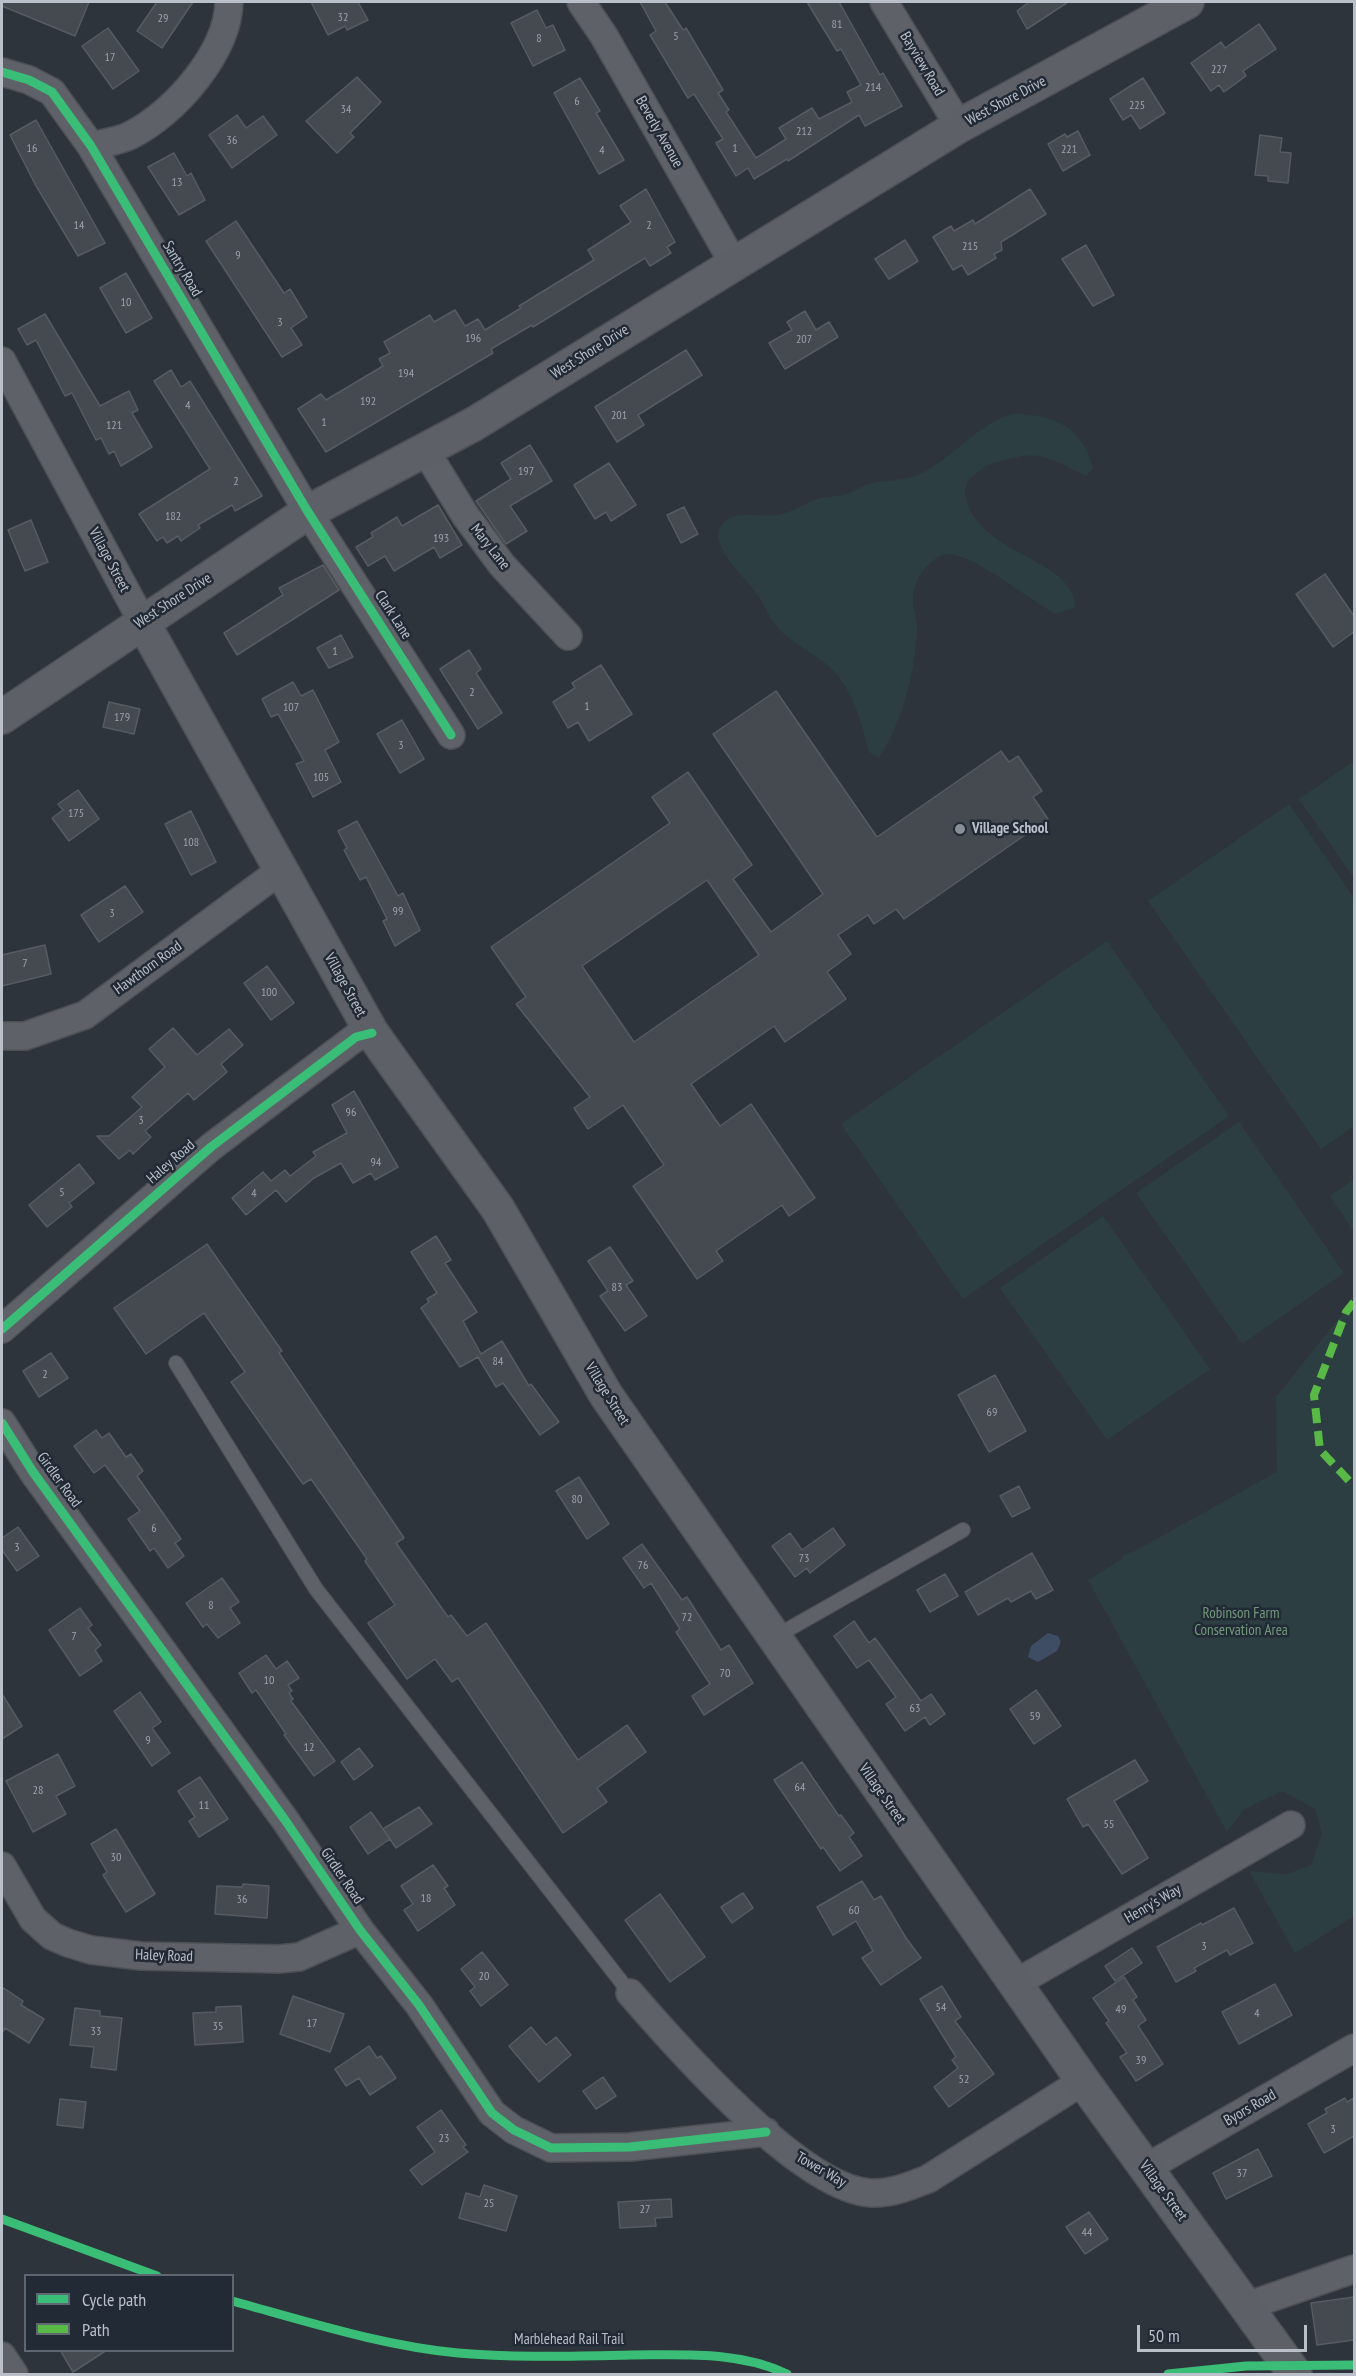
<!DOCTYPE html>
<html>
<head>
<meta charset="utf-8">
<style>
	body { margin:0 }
	#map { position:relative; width:1356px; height:2376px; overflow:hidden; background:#2e343b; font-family:"PT Sans Narrow",sans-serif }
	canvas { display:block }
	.frame { position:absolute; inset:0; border:3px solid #bac0ca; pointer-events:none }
	.legend { position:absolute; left:24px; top:2274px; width:210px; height:78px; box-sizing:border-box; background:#212a35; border:2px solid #5e6671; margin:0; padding:8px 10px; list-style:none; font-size:18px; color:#bac0ca }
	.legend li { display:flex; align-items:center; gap:12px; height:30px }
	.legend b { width:30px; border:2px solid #5e6671 }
	.scale { position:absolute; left:1137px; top:2325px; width:170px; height:27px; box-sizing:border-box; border:3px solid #bac0ca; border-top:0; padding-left:8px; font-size:18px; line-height:21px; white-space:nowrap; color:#bac0ca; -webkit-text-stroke:4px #212a35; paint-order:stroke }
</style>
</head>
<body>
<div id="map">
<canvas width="1356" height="2376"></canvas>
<div class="frame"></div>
<ul class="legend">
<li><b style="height:8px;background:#3abd76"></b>Cycle path</li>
<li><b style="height:8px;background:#58b947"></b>Path</li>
</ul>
<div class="scale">50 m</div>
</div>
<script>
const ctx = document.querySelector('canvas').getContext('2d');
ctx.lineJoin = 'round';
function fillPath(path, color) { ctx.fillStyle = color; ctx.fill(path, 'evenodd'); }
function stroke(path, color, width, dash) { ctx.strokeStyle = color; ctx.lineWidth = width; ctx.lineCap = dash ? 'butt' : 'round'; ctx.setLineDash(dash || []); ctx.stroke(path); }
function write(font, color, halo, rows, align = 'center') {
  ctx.font = font + ' "PT Sans Narrow",sans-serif'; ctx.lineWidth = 5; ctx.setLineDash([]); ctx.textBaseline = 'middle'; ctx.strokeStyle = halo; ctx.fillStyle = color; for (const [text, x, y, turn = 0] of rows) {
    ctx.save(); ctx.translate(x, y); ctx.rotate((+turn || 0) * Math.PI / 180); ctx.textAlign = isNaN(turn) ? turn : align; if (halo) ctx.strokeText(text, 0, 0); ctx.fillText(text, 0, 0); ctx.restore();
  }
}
fillPath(new Path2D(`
	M1012,414C1053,414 1081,425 1093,468L1086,476C1071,469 1056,459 1039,456C1017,452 957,468 966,499C984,559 1070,555 1076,607L1055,614C1030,600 978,558 951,554C934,552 917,576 914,590C910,605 918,617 917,631C914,676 903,720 879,758L869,752C862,725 855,698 838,676C824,658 802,650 785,635C769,621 766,605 754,590C742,574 695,533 733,517C744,512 768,518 782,514C795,511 807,502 820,498C829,496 839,497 847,494C856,491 863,485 872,483C885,480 900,481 913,477C950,463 973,426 1012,414Z
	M1354,761V878L1299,799Z
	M1289,804L1354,898V1126L1321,1149L1148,901Z
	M1107,941L1229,1116L963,1299L841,1124Z
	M1239,1122L1344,1273L1242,1344L1136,1193Z
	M1354,1179V1232L1330,1196Z
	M1103,1216L1210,1369L1107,1440L1000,1288Z
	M1354,1299V1916L1295,1953L1249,1871L1287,1874L1311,1865L1322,1833L1315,1809L1282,1791L1243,1810L1227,1832L1088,1580L1122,1559L1123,1555L1135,1551L1277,1472L1276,1397Z`), '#2c3e41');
fillPath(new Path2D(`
	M1048,1633L1058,1636L1061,1642L1057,1651L1038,1662L1028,1657L1031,1646Z`), '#3e4d64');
const building = new Path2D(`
	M2,2H89L75,36L2,6Z
	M157,2H193L162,48L137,31Z
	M311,2H358L368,20L347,30L345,26L328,35Z
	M640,2H665L683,30L686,28L723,90L718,93L729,110L726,112L756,158L786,139L779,128L812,108L819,119L852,102L847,92L861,85L841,49L837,51L807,2H839L880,75L883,73L902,106L865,126L859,115L788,161L787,159L754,179L748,168L736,176L716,143L723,139L694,94L688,98L650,35L656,31Z
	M1029,2H1068L1027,29L1017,11Z
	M537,10L546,28L553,25L565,50L533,66L511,23Z
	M1259,24L1276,49L1243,71L1246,76L1224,92L1219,85L1211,91L1191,63L1221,42L1225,48Z
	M108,28L139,71L113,89L82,46Z
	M357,77L381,102L350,133L354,137L337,153L306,121Z
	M580,78L600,111L596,113L624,160L599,174L554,93Z
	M1143,78L1165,113L1140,129L1131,115L1123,120L1110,99Z
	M237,115L246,128L263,116L277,135L232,168L209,135Z
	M36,120L105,243L78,256L35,184L10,135Z
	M1078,131L1090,155L1063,171L1048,144L1065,134L1067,137Z
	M1260,135L1282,138L1280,152L1291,153L1288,183L1268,181V176L1255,175Z
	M174,153L187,176L191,173L205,200L179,215L148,167Z
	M646,189L675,242L667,247L671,253L650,266L645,258L533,327L532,325L491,349L493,353L326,452L298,409L321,394L326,400L383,366L379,359L390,353L384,342L430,315L434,322L455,310L465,326L478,319L485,330L521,308L519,306L594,260L588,250L631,222L620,206Z
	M1030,189L1046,214L1001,242L1002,250L994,254L996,258L968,275L962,265L953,270L933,237L951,226L954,231L973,220L975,224Z
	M236,221L284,293L290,289L307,317L291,328L302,345L282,357L206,241Z
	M905,240L918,261L889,279L875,259Z
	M1086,245L1114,295L1093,306L1062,259Z
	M126,273L152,318L126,333L100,288Z
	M805,311L816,330L829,322L838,337L785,369L769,343L792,330L787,322Z
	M45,314L100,406L129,391L138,410L132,413L152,447L121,466L114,451L109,454L101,438L96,440L72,393L65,396L36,340L27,345L18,329Z
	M686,350L702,375L638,415L644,425L617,442L595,407Z
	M171,370L181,387L190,381L262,496L235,511L232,505L198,525L200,528L181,541L178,536L167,543L163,537L157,541L139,514L210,469L154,381Z
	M530,445L552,481L510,506L527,531L506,544L476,501L511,479L501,463Z
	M609,463L636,505L611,521L606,512L595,519L574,485Z
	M438,505L462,545L440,558L434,547L394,571L385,556L368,566L356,547L373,537L371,533L397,517L402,526Z
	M684,507L698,534L681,543L667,515Z
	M31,520L48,562L25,571L8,530Z
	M323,565L339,590L237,655L224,633L283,595L279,588Z
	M1325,574L1354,616V632L1333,647L1296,594Z
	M341,635L353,657L329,668L317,648Z
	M469,650L481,669L476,673L502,713L478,729L440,669Z
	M601,665L632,714L589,741L578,722L568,728L553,702L575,688L572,683Z
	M293,682L301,696L313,690L339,742L325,750L341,782L313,797L296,764L304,761L278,714L271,717L262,699Z
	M776,691L877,837L1001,751L1009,762L1018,756L1042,791L1033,797L1048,819L904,919L896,909L874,924L868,915L838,935L851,954L827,972L846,999L785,1042L774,1026L691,1084L720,1126L751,1104L815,1198L789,1216L782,1205L716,1251L723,1261L697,1279L633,1186L664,1165L623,1105L588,1129L574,1108L590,1097L516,1004L526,997L491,947L670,823L652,797L688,772L752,865L733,879L771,932L823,894L713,734ZM707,880L759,955L634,1042L582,966Z
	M109,702L140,709L134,734L103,727Z
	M402,720L424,759L400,773L377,734Z
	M78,790L99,819L69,841L52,818L63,810L58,804Z
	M191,811L216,862L191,875L165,824Z
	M357,821L398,896L403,893L420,930L395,946L383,921L387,919L366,877L360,880L344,850L347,848L338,831Z
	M125,886L143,912L99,942L81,915Z
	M45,945L51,974L2,986V955Z
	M267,966L294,1003L271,1020L244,983Z
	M173,1028L197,1055L229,1029L243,1045L221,1064L227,1072L194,1100L188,1093L145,1131L151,1137L133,1154L130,1150L119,1159L97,1136H109L142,1107L132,1097L165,1067L149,1049Z
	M354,1091L398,1167L375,1180L371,1173L353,1183L341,1163L314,1178L286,1202L276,1190L246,1215L232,1198L263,1172L271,1181L285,1170L290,1176L316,1156L313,1152L347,1133L332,1105Z
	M79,1164L94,1183L69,1203L72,1207L47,1227L29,1205Z
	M436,1236L451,1260L445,1263L477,1312L463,1321L481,1354L502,1341L529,1386L531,1384L559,1422L540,1435L503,1383L496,1387L478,1357L460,1367L421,1308L429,1302L427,1299L437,1293L411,1252Z
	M207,1244L282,1351L279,1353L404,1538L396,1543L448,1617L451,1615L467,1636L486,1623L578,1760L627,1725L646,1752L597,1788L607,1802L563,1833L458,1678L452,1682L435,1659L407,1679L368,1623L395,1605L365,1561L367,1559L311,1479L303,1484L231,1382L245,1372L204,1313L146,1354L114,1308Z
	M610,1247L633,1281L626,1285L647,1316L625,1331L600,1296L608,1291L588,1261Z
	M51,1353L68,1378L39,1397L23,1371Z
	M995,1375L1026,1431L989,1452L958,1395Z
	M96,1430L102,1438L109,1433L126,1457L131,1454L143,1471L137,1476L181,1539L175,1543L184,1556L168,1568L154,1548L150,1551L128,1519L140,1511L105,1465L94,1473L74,1446Z
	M579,1477L609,1524L587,1539L556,1491Z
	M1019,1486L1030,1508L1012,1517L1000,1496Z
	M18,1527L39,1556L17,1571L2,1550V1538Z
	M833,1528L845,1545L810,1573L807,1568L795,1577L772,1546L790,1533L802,1550Z
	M642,1544L682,1600L687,1597L721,1650L729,1645L753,1683L704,1715L692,1696L710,1684L676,1632L680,1629L651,1583L644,1588L623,1558Z
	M1032,1553L1053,1590L1036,1599L1031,1591L1011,1602L1008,1598L978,1615L965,1592Z
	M945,1574L958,1596L930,1612L917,1590Z
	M222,1578L239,1602L230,1608L240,1623L218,1638L207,1624L203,1627L186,1603Z
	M80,1608L92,1625L88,1628L101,1645L95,1650L102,1661L80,1676L49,1630Z
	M854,1621L869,1643L875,1638L921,1701L931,1694L945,1714L930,1725L925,1717L905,1731L886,1704L896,1697L869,1660L857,1668L834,1636Z
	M266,1655L276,1669L287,1661L299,1678L288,1685L292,1691L289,1693L293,1699L291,1701L335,1761L314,1776L284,1735L286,1734L256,1690L252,1693L239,1673Z
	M1036,1690L1061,1726L1034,1744L1010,1709Z
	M140,1692L161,1722L152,1728L170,1753L152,1766L114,1711Z
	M2,1694L22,1726L2,1739Z
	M359,1748L373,1766L354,1780L341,1762Z
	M58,1754L75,1786L56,1796L66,1814L33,1832L6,1781Z
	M1135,1760L1148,1781L1114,1801L1148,1858L1122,1874L1088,1824L1083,1827L1067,1799Z
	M802,1762L839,1816L841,1815L854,1833L849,1837L862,1856L840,1871L823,1847L821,1849L774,1780Z
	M200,1777L228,1819L199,1837L189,1821L195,1817L178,1791Z
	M419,1807L432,1824L396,1848L383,1829Z
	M371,1812L390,1839L368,1854L350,1827Z
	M116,1829L155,1894L126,1912L103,1875L107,1872L91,1844Z
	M433,1865L448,1886L444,1888L455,1905L418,1931L404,1910L413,1904L401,1886Z
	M862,1881L874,1900L881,1896L906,1938L921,1958L881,1985L862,1958L873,1951L856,1921L833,1935L817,1907Z
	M243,1884L269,1886L267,1918L215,1914L217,1886L242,1887Z
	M743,1893L753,1908L732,1923L721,1907Z
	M660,1894L705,1957L670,1982L625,1920Z
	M1234,1908L1253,1943L1230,1955L1227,1950L1194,1968L1196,1971L1176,1982L1157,1947L1201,1923L1202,1925Z
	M1132,1948L1142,1963L1115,1981L1105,1966Z
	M482,1952L508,1985L481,2006L470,1991L475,1987L461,1969Z
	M1124,1977L1137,1997L1133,2000L1146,2020L1138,2026L1163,2064L1136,2081L1120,2057L1127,2053L1106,2023L1109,2021L1093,1998Z
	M1275,1984L1292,2015L1239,2044L1222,2012Z
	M942,1986L961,2017L955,2021L994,2074L949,2107L934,2087L958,2068L952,2060L956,2057L920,1999Z
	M2,1987L23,2001L21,2005L44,2019L29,2043L5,2028L2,2033Z
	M293,1996L344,2014L330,2052L280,2034Z
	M241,2006L243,2042L195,2045L193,2013L216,2012V2007Z
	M75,2008L100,2011V2016L122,2018L116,2070L91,2067L94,2047L70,2045Z
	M531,2027L546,2045L556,2037L571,2055L539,2082L509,2046Z
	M369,2046L377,2058L381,2056L396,2078L370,2095L359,2078L346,2086L335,2069Z
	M603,2077L616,2096L596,2109L583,2091Z
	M1345,2098L1347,2102L1354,2098V2136L1324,2153L1308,2124L1327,2113L1325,2109Z
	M60,2099L86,2102L83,2128L57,2125Z
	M441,2110L466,2145L463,2147L468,2152L422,2185L410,2170L435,2152L417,2127Z
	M1258,2149L1272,2176L1226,2199L1213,2173Z
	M484,2185L517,2196L506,2231L459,2218L466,2193L480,2197Z
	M671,2199L672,2217L655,2218L656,2226L620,2228L618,2202Z
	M1089,2212L1108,2239L1085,2254L1066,2227Z
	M1354,2297V2340L1317,2345L1311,2303Z
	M60,2350H107L73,2372Z`);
fillPath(building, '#454950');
stroke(building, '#575b62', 1.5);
const lane = new Path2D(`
	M176,1363L316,1589L630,1993
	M773,1638L963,1530`);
const street = new Path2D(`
	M581,2L604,36L734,264
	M884,2L959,126
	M2,72L29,80L52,92L91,146L308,512L451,735
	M91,146C103,143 120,141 131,135C175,113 228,52 229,2
	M2,361L142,621
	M425,450L465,515L502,565L568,636
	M2,1036H25L85,1015L281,870
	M2,1329L211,1147L356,1037L372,1033
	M2,1423L33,1472L285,1820L360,1930L419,2005L492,2113L514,2130L551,2148L630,2147L766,2132
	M2,1866L33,1919L52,1936L68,1943L91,1950L141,1956L279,1959L299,1957L360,1930
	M1016,1983L1291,1825
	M630,1993C675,2045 801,2189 871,2193C891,2194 910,2186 928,2179L1083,2081
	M1146,2168L1354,2048
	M1247,2306L1354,2269
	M2,2356L14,2374`);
const secondary = new Path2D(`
	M142,621L372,1033L498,1209L606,1395L1083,2081L1295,2374
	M2,717L308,512L474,424L959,126L1187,2`);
stroke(lane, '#4c5055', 16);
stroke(street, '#4c5055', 30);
stroke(secondary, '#4c5055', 36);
stroke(lane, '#5e6268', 14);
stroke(street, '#5e6268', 27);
stroke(secondary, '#5d6167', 33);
stroke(new Path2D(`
	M1354,1302L1346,1312L1314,1395L1320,1450L1354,1486`), '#58b947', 8, [15, 8]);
stroke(new Path2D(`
	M2,72L29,80L52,92L91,146L308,512L451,735
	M2,1329L211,1147L356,1037L372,1033
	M2,1423L33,1472L285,1820L360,1930L419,2005L492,2113L514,2130L551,2148L630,2147L766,2132
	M2,2219L157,2276
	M232,2301C306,2321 382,2346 458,2353C515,2358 574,2356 631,2355C684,2355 739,2351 787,2374
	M1168,2374L1246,2366L1354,2365`), '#3abd76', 9);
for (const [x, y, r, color] of [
	[960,829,6,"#898f98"]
]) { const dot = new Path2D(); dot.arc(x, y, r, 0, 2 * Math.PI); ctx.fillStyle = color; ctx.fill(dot); stroke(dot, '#212a35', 2); }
write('12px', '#9da2ac', null, [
	["32",343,18],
	["29",163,19],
	["81",837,25],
	["5",676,37],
	["8",539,39],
	["17",110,58],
	["227",1219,70],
	["214",873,88],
	["6",577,102],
	["225",1137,106],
	["34",346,110],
	["212",804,132],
	["36",232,141],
	["16",32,149],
	["1",735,149],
	["221",1069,150],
	["4",602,151],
	["13",177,183],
	["14",79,226],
	["2",649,226],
	["215",970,247],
	["9",238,256],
	["10",126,303],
	["3",280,323],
	["196",473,339],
	["207",804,340],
	["194",406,374],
	["192",368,402],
	["4",188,406],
	["201",619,416],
	["1",324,423],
	["121",114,426],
	["197",526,472],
	["2",236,482],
	["182",173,517],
	["193",441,539],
	["1",335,652],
	["2",472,693],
	["1",587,707],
	["107",291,708],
	["179",122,718],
	["3",401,746],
	["105",321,778],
	["175",76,814],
	["108",191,843],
	["99",398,912],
	["3",112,914],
	["7",25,964],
	["100",269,993],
	["96",351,1113],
	["3",141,1121],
	["94",376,1163],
	["5",62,1193],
	["4",254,1194],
	["83",617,1288],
	["84",498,1362],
	["2",45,1375],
	["69",992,1413],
	["80",577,1500],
	["6",154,1529],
	["3",17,1548],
	["73",804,1559],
	["76",643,1566],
	["8",211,1606],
	["72",687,1618],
	["7",74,1637],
	["70",725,1674],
	["10",269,1681],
	["63",915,1709],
	["59",1035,1717],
	["9",148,1741],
	["12",309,1748],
	["64",800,1788],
	["28",38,1791],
	["11",204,1806],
	["55",1109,1825],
	["30",116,1858],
	["18",426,1899],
	["36",242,1900],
	["60",854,1911],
	["3",1204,1947],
	["20",484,1977],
	["54",941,2008],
	["49",1121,2010],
	["4",1257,2014],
	["17",312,2024],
	["35",218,2027],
	["33",96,2032],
	["39",1141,2061],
	["52",964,2080],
	["3",1333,2130],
	["23",444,2139],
	["37",1242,2174],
	["25",489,2204],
	["27",645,2210],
	["44",1087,2233]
]);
write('15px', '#bac0ca', '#212a35', [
	["Bayview Road",922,64,59],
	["West Shore Drive",1006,101,-28],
	["Beverly Avenue",659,132,60],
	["Santry Road",182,269,59],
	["West Shore Drive",590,352,-32],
	["Mary Lane",490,547,52],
	["Village Street",109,560,62],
	["West Shore Drive",173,601,-33],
	["Clark Lane",393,615,57],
	["Hawthorn Road",148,968,-36],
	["Village Street",345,985,61],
	["Haley Road",171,1162,-41],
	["Village Street",607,1394,58],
	["Girdler Road",59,1480,54],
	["Village Street",882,1794,55],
	["Girdler Road",342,1876,56],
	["Henry's Way",1153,1904,-30],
	["Haley Road",164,1956,2],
	["Byors Road",1250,2108,-30],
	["Tower Way",821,2170,30],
	["Village Street",1163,2191,54],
	["Marblehead Rail Trail",569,2340]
]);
write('bold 15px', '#bac0ca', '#212a35', [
	["Village School",972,829]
], 'left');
write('15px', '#73997c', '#212a35', [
	["Robinson Farm",1241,1614],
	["Conservation Area",1241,1631]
]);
</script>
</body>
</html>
